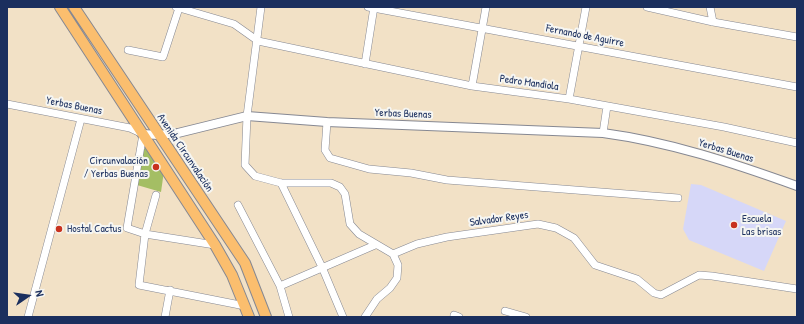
<!DOCTYPE html>
<html>
<head>
<meta charset="utf-8">
<style>
	body { margin:0 }
	#map { position:relative; width:804px; height:324px; overflow:hidden; background:#f2e1c6; font-family:"Patrick Hand",sans-serif }
	canvas { display:block }
	.frame { position:absolute; inset:0; border:8px solid #1b2f5e; pointer-events:none }
	.north { position:absolute; left:8px; top:276px; width:40px; height:40px; -webkit-text-stroke:3px #f6f6f2; paint-order:stroke; rotate:77deg; font-size:11px; font-weight:700; line-height:16px; text-align:center; color:#1b2f5e }
	.north::after { content:''; display:block; margin:auto; width:14px; height:18px; background:#1b2f5e; clip-path:polygon(50% 0,100% 100%,50% 72%,0 100%) }
</style>
</head>
<body>
<div id="map">
<canvas width="804" height="324"></canvas>
<div class="frame"></div>
<div class="north">N</div>
</div>
<script>
const ctx = document.querySelector('canvas').getContext('2d');
ctx.lineJoin = 'round';
function fillPath(path, color) { ctx.fillStyle = color; ctx.fill(path, 'evenodd'); }
function stroke(path, color, width, dash) { ctx.strokeStyle = color; ctx.lineWidth = width; ctx.lineCap = dash ? 'butt' : 'round'; ctx.setLineDash(dash || []); ctx.stroke(path); }
function write(font, color, halo, rows, align = 'center') {
  ctx.font = font + ' "Patrick Hand",sans-serif'; ctx.lineWidth = 4; ctx.setLineDash([]); ctx.textBaseline = 'middle'; ctx.strokeStyle = halo; ctx.fillStyle = color; for (const [text, x, y, turn = 0] of rows) {
    ctx.save(); ctx.translate(x, y); ctx.rotate((+turn || 0) * Math.PI / 180); ctx.textAlign = isNaN(turn) ? turn : align; if (halo) ctx.strokeText(text, 0, 0); ctx.fillText(text, 0, 0); ctx.restore();
  }
}
fillPath(new Path2D(`
	M691,184L701,185L786,221L764,271L689,240L683,229Z`), '#d6d7f8');
fillPath(new Path2D(`
	M149,148L164,171L161,192L137,185L143,149Z`), '#a4be64');
const minor = new Path2D(`
	M176,7L234,24L258,41L472,86L569,99L724,127L797,143
	M261,7L247,116L245,165L255,176L281,183H331L340,187L345,194L350,224L359,234L393,254L398,265L397,278L390,288L377,299L365,317
	M368,7L797,87
	M647,7L713,22L797,37
	M710,7L713,22
	M128,50L163,57L179,8
	M365,64L374,7
	M472,86L486,7
	M569,99L586,7
	M7,104L130,128L143,134L127,228L145,234L215,245
	M327,122L325,150L330,158L369,169L411,173L447,180L678,198
	M603,133L607,106
	M281,183L322,267L343,317
	M156,195L145,234L139,285L245,306
	M238,205L280,286L289,317
	M393,254L417,244L447,237L538,224L556,228L574,238L595,265L637,279L654,293L661,295L699,275L712,276L797,289
	M280,286L375,245
	M505,311L526,317
	M454,315L459,317
	M28,317L81,119
	M165,317L170,290`);
const tertiary = new Path2D(`
	M143,134L158,135L178,133L247,116L327,122L603,133C670,142 733,163 797,186`);
const primary = new Path2D(`
	M60,7L215,245L232,275L249,317
	M74,7L245,263L266,317`);
stroke(minor, '#868892', 8);
stroke(tertiary, '#868892', 10);
stroke(primary, '#868892', 12);
stroke(minor, '#fff', 7);
stroke(tertiary, '#fff', 8);
stroke(primary, '#fbbe6e', 10);
for (const [x, y, r, color] of [
	[156,167,4,"#c8321e"],
	[734,225,4,"#c8321e"],
	[59,229,4,"#c8321e"]
]) { const dot = new Path2D(); dot.arc(x, y, r, 0, 2 * Math.PI); ctx.fillStyle = color; ctx.fill(dot); stroke(dot, '#f6f6f2', 1.5); }
write('11px', '#1b2f5e', '#f6f6f2', [
	["Fernando de Aguirre",585,36,11],
	["Pedro Mandiola",529,83,8],
	["Yerbas Buenas",74,106,11],
	["Yerbas Buenas",403,114,2],
	["Yerbas Buenas",726,151,17],
	["Avenida Circunvalación",185,153,56],
	["Salvador Reyes",499,219,-8]
]);
write('11px', '#1b2f5e', '#f6f6f2', [
	["Circunvalación",148,161,"right"],
	["/ Yerbas Buenas",148,174,"right"],
	["Escuela",742,219],
	["Las brisas",742,232],
	["Hostal Cactus",67,229]
], 'left');
</script>
</body>
</html>
